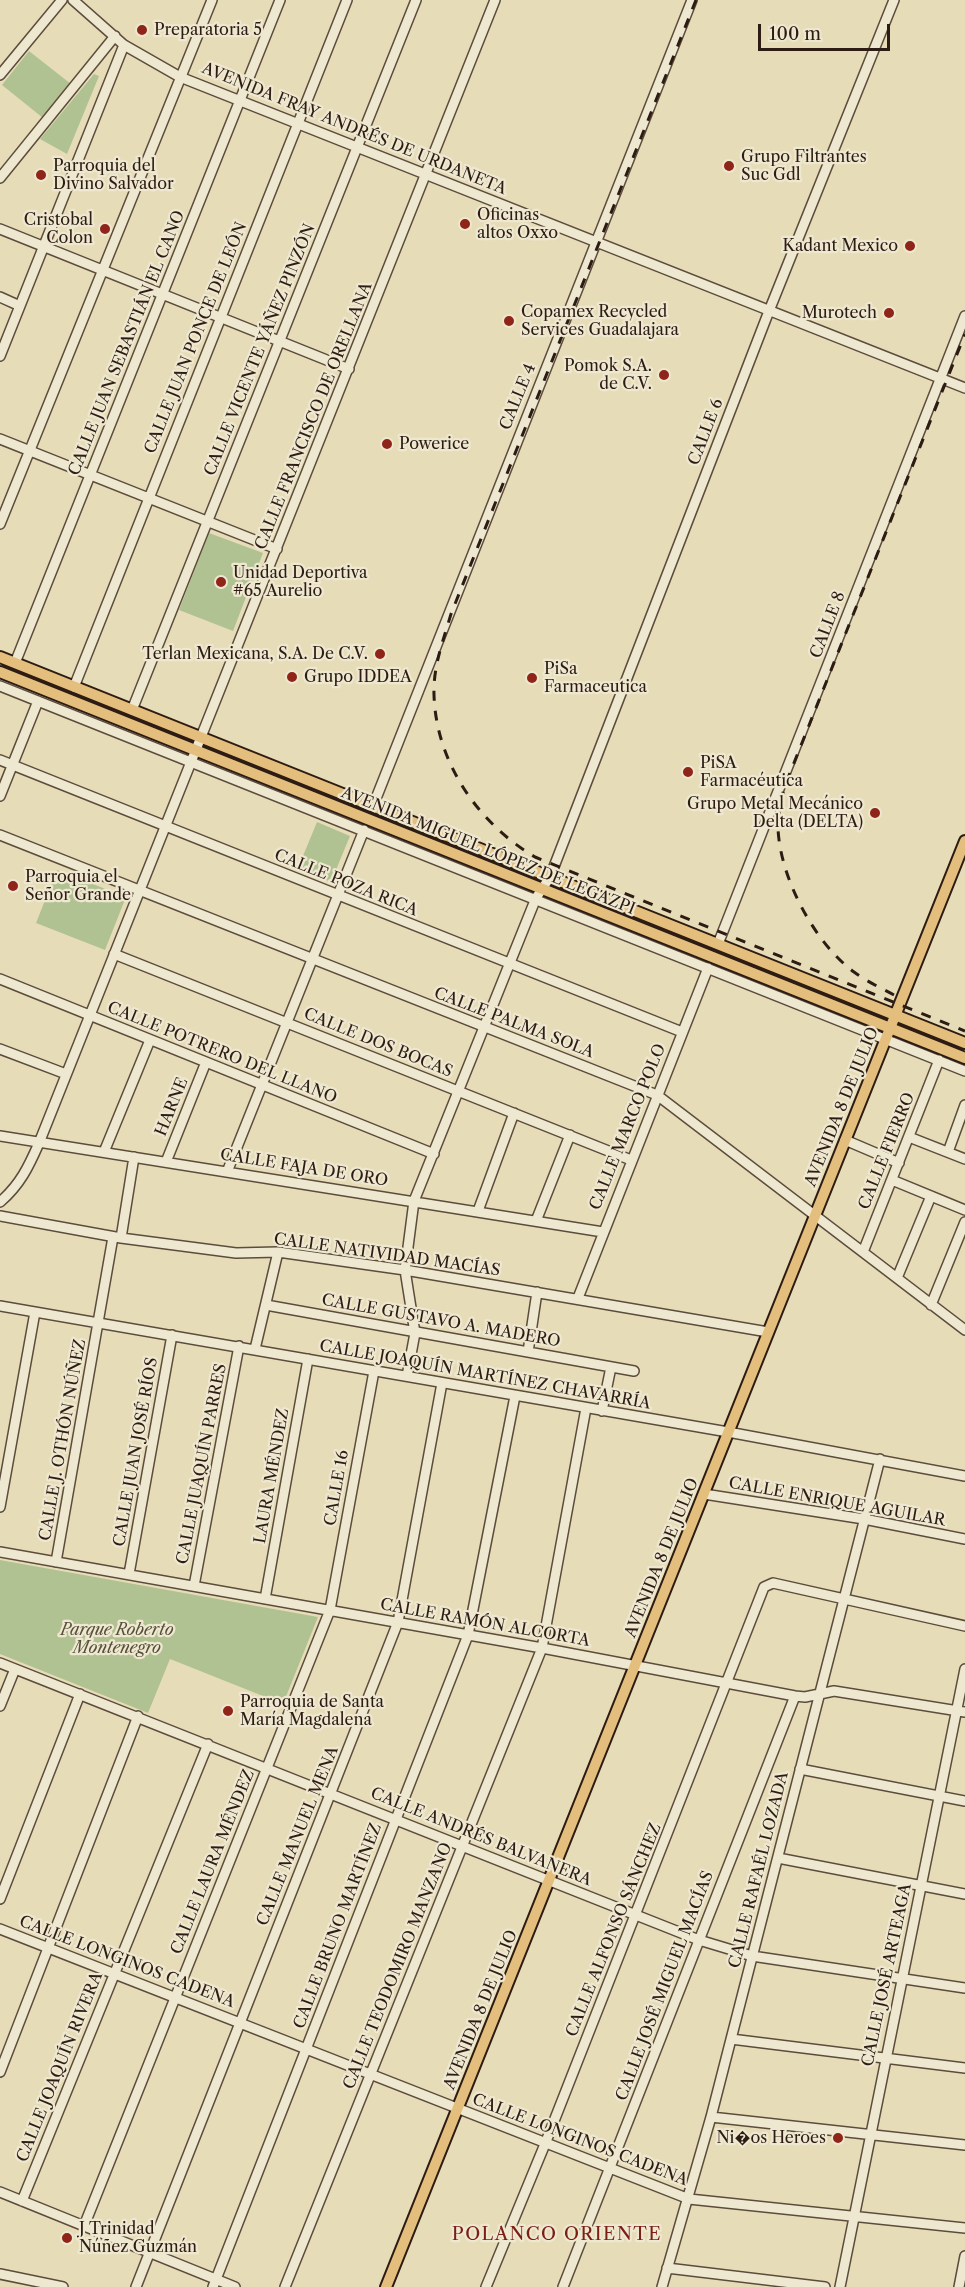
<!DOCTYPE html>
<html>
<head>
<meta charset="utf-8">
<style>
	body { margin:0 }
	#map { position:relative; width:965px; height:2287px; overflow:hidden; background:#e7dcb8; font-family:"Libre Caslon Text",serif }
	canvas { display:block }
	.scale { position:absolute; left:758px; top:24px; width:132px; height:27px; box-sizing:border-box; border:3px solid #2d1c13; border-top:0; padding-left:8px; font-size:18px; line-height:21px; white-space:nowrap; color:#2d1c13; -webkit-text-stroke:4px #efe8d1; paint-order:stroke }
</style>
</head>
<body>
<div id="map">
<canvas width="965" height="2287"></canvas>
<div class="scale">100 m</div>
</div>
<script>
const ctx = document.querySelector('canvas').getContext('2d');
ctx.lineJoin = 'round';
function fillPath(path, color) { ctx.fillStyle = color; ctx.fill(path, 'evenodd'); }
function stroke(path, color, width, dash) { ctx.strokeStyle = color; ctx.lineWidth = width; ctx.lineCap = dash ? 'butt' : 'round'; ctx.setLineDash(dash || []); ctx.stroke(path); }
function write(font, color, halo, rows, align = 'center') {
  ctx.font = font + ' "Libre Caslon Text",serif'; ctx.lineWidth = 4.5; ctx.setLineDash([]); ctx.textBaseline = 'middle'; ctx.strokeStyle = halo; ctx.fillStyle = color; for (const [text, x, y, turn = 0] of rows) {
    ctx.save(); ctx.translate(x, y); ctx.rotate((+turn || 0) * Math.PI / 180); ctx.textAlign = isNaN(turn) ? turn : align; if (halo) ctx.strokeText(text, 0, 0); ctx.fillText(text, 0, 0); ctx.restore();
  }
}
fillPath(new Path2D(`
	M29,51L71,84L43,118L2,85Z
	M94,74L99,76L67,154L40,139Z
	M209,533L263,553L233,631L179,610Z
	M317,822L350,836L331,882L298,868Z
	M57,870L126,897L105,950L36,923Z
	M0,1560L318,1617L283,1704L170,1659L148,1713L0,1654Z`), '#b1c292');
const minor = new Path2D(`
	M73,0L124,45L180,77L965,388
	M0,75L62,0
	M0,178L115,36
	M0,229L349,369
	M0,297L20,306
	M0,356L124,45
	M0,439L277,549
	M0,524L212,0
	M15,663L280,0
	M0,686L965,1071
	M74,687L347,0
	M132,710L416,0
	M0,760L682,1032
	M0,796L38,701
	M373,806L692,0
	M0,835L657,1095L965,1330
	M718,944L965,316
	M114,954L631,1160
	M0,979L434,1154
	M0,1049L66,1074
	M0,1136L603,1232
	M909,1137L965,1159
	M845,1140L899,1163
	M104,1152L150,1040
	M948,1152L965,1105
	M166,1162L206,1062
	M227,1172L364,830
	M892,1180L965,1210
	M0,1202C20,1185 29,1166 39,1143L495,0
	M478,1211L514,1113
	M0,1216L121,1238L236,1253L278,1252L405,1270L768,1332
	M536,1221L570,1135
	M121,1238L134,1157
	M863,1252L939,1060
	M897,1278L931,1196
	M578,1298L708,968
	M266,1305L634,1371
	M931,1305L965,1222
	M0,1306L728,1432L965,1476
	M255,1349L278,1252
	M528,1352L537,1292
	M407,1376L415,1333L405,1270L414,1201L536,898L550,877L769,311L894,0
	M602,1411L611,1367
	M704,1494L864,1519L965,1539
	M0,1507L35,1312
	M0,1552L542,1648L795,1696L805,1697L834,1691L965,1712
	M56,1562L113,1237
	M129,1574L172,1335
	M194,1586L239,1346
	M265,1599L308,1359
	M0,1663L699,1940L752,1956L965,1988
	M0,1706L15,1669
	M800,1769L965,1801
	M778,1858L965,1894
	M0,1899L80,1694
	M0,1929L689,2199L965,2228
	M731,2039L965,2068
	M0,2072L138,1716
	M711,2117L965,2145
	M0,2192L235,2287
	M22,2201L208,1744
	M84,2226L330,1610L374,1371
	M667,2268L825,2287
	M0,2274L63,2287
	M136,2287L398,1622L442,1383
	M213,2287L468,1635L515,1396
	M285,2287L542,1648L586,1408
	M486,2287L545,2144L764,1587L773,1583L965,1626
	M563,2287L795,1696
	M662,2287L711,2117L880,1459
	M840,2287L965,1669
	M959,2287L965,2256`);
const major = new Path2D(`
	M0,657L965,1043
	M0,672L965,1058
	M386,2287L965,841`);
stroke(minor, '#5c4c3c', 12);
stroke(major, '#2d1c13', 14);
stroke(minor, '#efe8d1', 9);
stroke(major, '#e4be7c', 10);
stroke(new Path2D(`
	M696,0L451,614C443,641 433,667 434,695C436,763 479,824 535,857L965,1031
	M894,995C881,988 866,981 854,972C813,942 776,871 778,820C779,809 782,798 784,788L965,334`), '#2d1c13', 3, [10, 10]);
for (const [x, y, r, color] of [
	[142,30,6,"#8f2418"],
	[729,166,6,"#8f2418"],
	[41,175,6,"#8f2418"],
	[465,224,6,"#8f2418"],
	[105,229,6,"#8f2418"],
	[910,246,6,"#8f2418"],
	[889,313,6,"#8f2418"],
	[509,321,6,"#8f2418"],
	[664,375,6,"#8f2418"],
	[387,444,6,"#8f2418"],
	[221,582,6,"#8f2418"],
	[380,654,6,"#8f2418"],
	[292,677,6,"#8f2418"],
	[532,678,6,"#8f2418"],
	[688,772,6,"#8f2418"],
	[875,813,6,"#8f2418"],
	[13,886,6,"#8f2418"],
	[228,1711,6,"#8f2418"],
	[838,2138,6,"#8f2418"],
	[67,2238,6,"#8f2418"]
]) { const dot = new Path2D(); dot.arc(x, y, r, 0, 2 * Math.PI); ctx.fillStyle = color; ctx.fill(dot); stroke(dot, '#efe8d1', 2); }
write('16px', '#2d1c13', '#efe8d1', [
	["Preparatoria 5",154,30],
	["Grupo Filtrantes",741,157],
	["Suc Gdl",741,175],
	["Parroquia del",53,166],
	["Divino Salvador",53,184],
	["Oficinas",477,215],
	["altos Oxxo",477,233],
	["Cristobal",93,220,"right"],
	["Colon",93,238,"right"],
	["Kadant Mexico",898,246,"right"],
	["Copamex Recycled",521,312],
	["Services Guadalajara",521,330],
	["Murotech",877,313,"right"],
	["Pomok S.A.",652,366,"right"],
	["de C.V.",652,384,"right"],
	["Powerice",399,444],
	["Unidad Deportiva",233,573],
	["#65 Aurelio",233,591],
	["Terlan Mexicana, S.A. De C.V.",368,654,"right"],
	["PiSa",544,669],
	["Farmaceutica",544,687],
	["Grupo IDDEA",304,677],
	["PiSA",700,763],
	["Farmacéutica",700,781],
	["Grupo Metal Mecánico",863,804,"right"],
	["Delta (DELTA)",863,822,"right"],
	["Parroquia el",25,877],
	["Señor Grande",25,895],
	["Parroquia de Santa",240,1702],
	["María Magdalena",240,1720],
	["Ni�os Heroes",826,2138,"right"],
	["J Trinidad",79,2229],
	["Núñez Guzmán",79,2247]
], 'left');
write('16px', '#2d1c13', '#efe8d1', [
	["AVENIDA FRAY ANDRÉS DE URDANETA",354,129,22],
	["CALLE JUAN PONCE DE LEÓN",196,338,-68],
	["CALLE JUAN SEBASTIÁN EL CANO",127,343,-68],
	["CALLE VICENTE YÁÑEZ PINZÓN",260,350,-68],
	["CALLE 4",518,397,-68],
	["CALLE FRANCISCO DE ORELLANA",314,416,-68],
	["CALLE 6",706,432,-69],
	["CALLE 8",828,625,-69],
	["AVENIDA MIGUEL LÓPEZ DE LEGAZPI",488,851,22],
	["CALLE POZA RICA",346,883,22],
	["CALLE PALMA SOLA",514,1023,21],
	["CALLE DOS BOCAS",378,1043,22],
	["CALLE POTRERO DEL LLANO",222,1053,22],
	["HARNE",172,1107,-68],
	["AVENIDA 8 DE JULIO",842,1107,-68],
	["CALLE MARCO POLO",628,1127,-68],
	["CALLE FIERRO",887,1151,-68],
	["CALLE FAJA DE ORO",304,1168,9],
	["CALLE NATIVIDAD MACÍAS",387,1255,8],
	["CALLE GUSTAVO A. MADERO",441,1321,10],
	["CALLE JOAQUÍN MARTÍNEZ CHAVARRÍA",485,1375,10],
	["CALLE J. OTHÓN NÚÑEZ",63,1440,-80],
	["CALLE JUAN JOSÉ RÍOS",136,1452,-80],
	["CALLE JUAQUÍN PARRES",202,1464,-79],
	["LAURA MÉNDEZ",272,1476,-80],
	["CALLE 16",337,1488,-80],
	["CALLE ENRIQUE AGUILAR",837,1502,10],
	["AVENIDA 8 DE JULIO",662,1558,-68],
	["CALLE RAMÓN ALCORTA",485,1623,10],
	["CALLE MANUEL MENA",298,1836,-68],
	["CALLE ANDRÉS BALVANERA",481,1837,22],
	["CALLE LAURA MÉNDEZ",213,1862,-68],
	["CALLE RAFAÉL LOZADA",759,1870,-76],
	["CALLE BRUNO MARTÍNEZ",338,1926,-69],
	["CALLE ALFONSO SÁNCHEZ",614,1930,-68],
	["CALLE LONGINOS CADENA",127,1962,21],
	["CALLE TEODOMIRO MANZANO",398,1966,-68],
	["CALLE JOSÉ ARTEAGA",887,1975,-78],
	["CALLE JOSÉ MIGUEL MACÍAS",665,1986,-69],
	["AVENIDA 8 DE JULIO",481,2010,-68],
	["CALLE JOAQUÍN RIVERA",60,2067,-68],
	["CALLE LONGINOS CADENA",580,2140,21]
]);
write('italic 16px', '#554e39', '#efe8d1', [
	["Parque Roberto",117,1630],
	["Montenegro",117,1648]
]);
ctx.letterSpacing = '1.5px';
write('18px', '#7a1f14', '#efe8d1', [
	["POLANCO ORIENTE",557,2235]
]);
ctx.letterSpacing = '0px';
</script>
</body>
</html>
